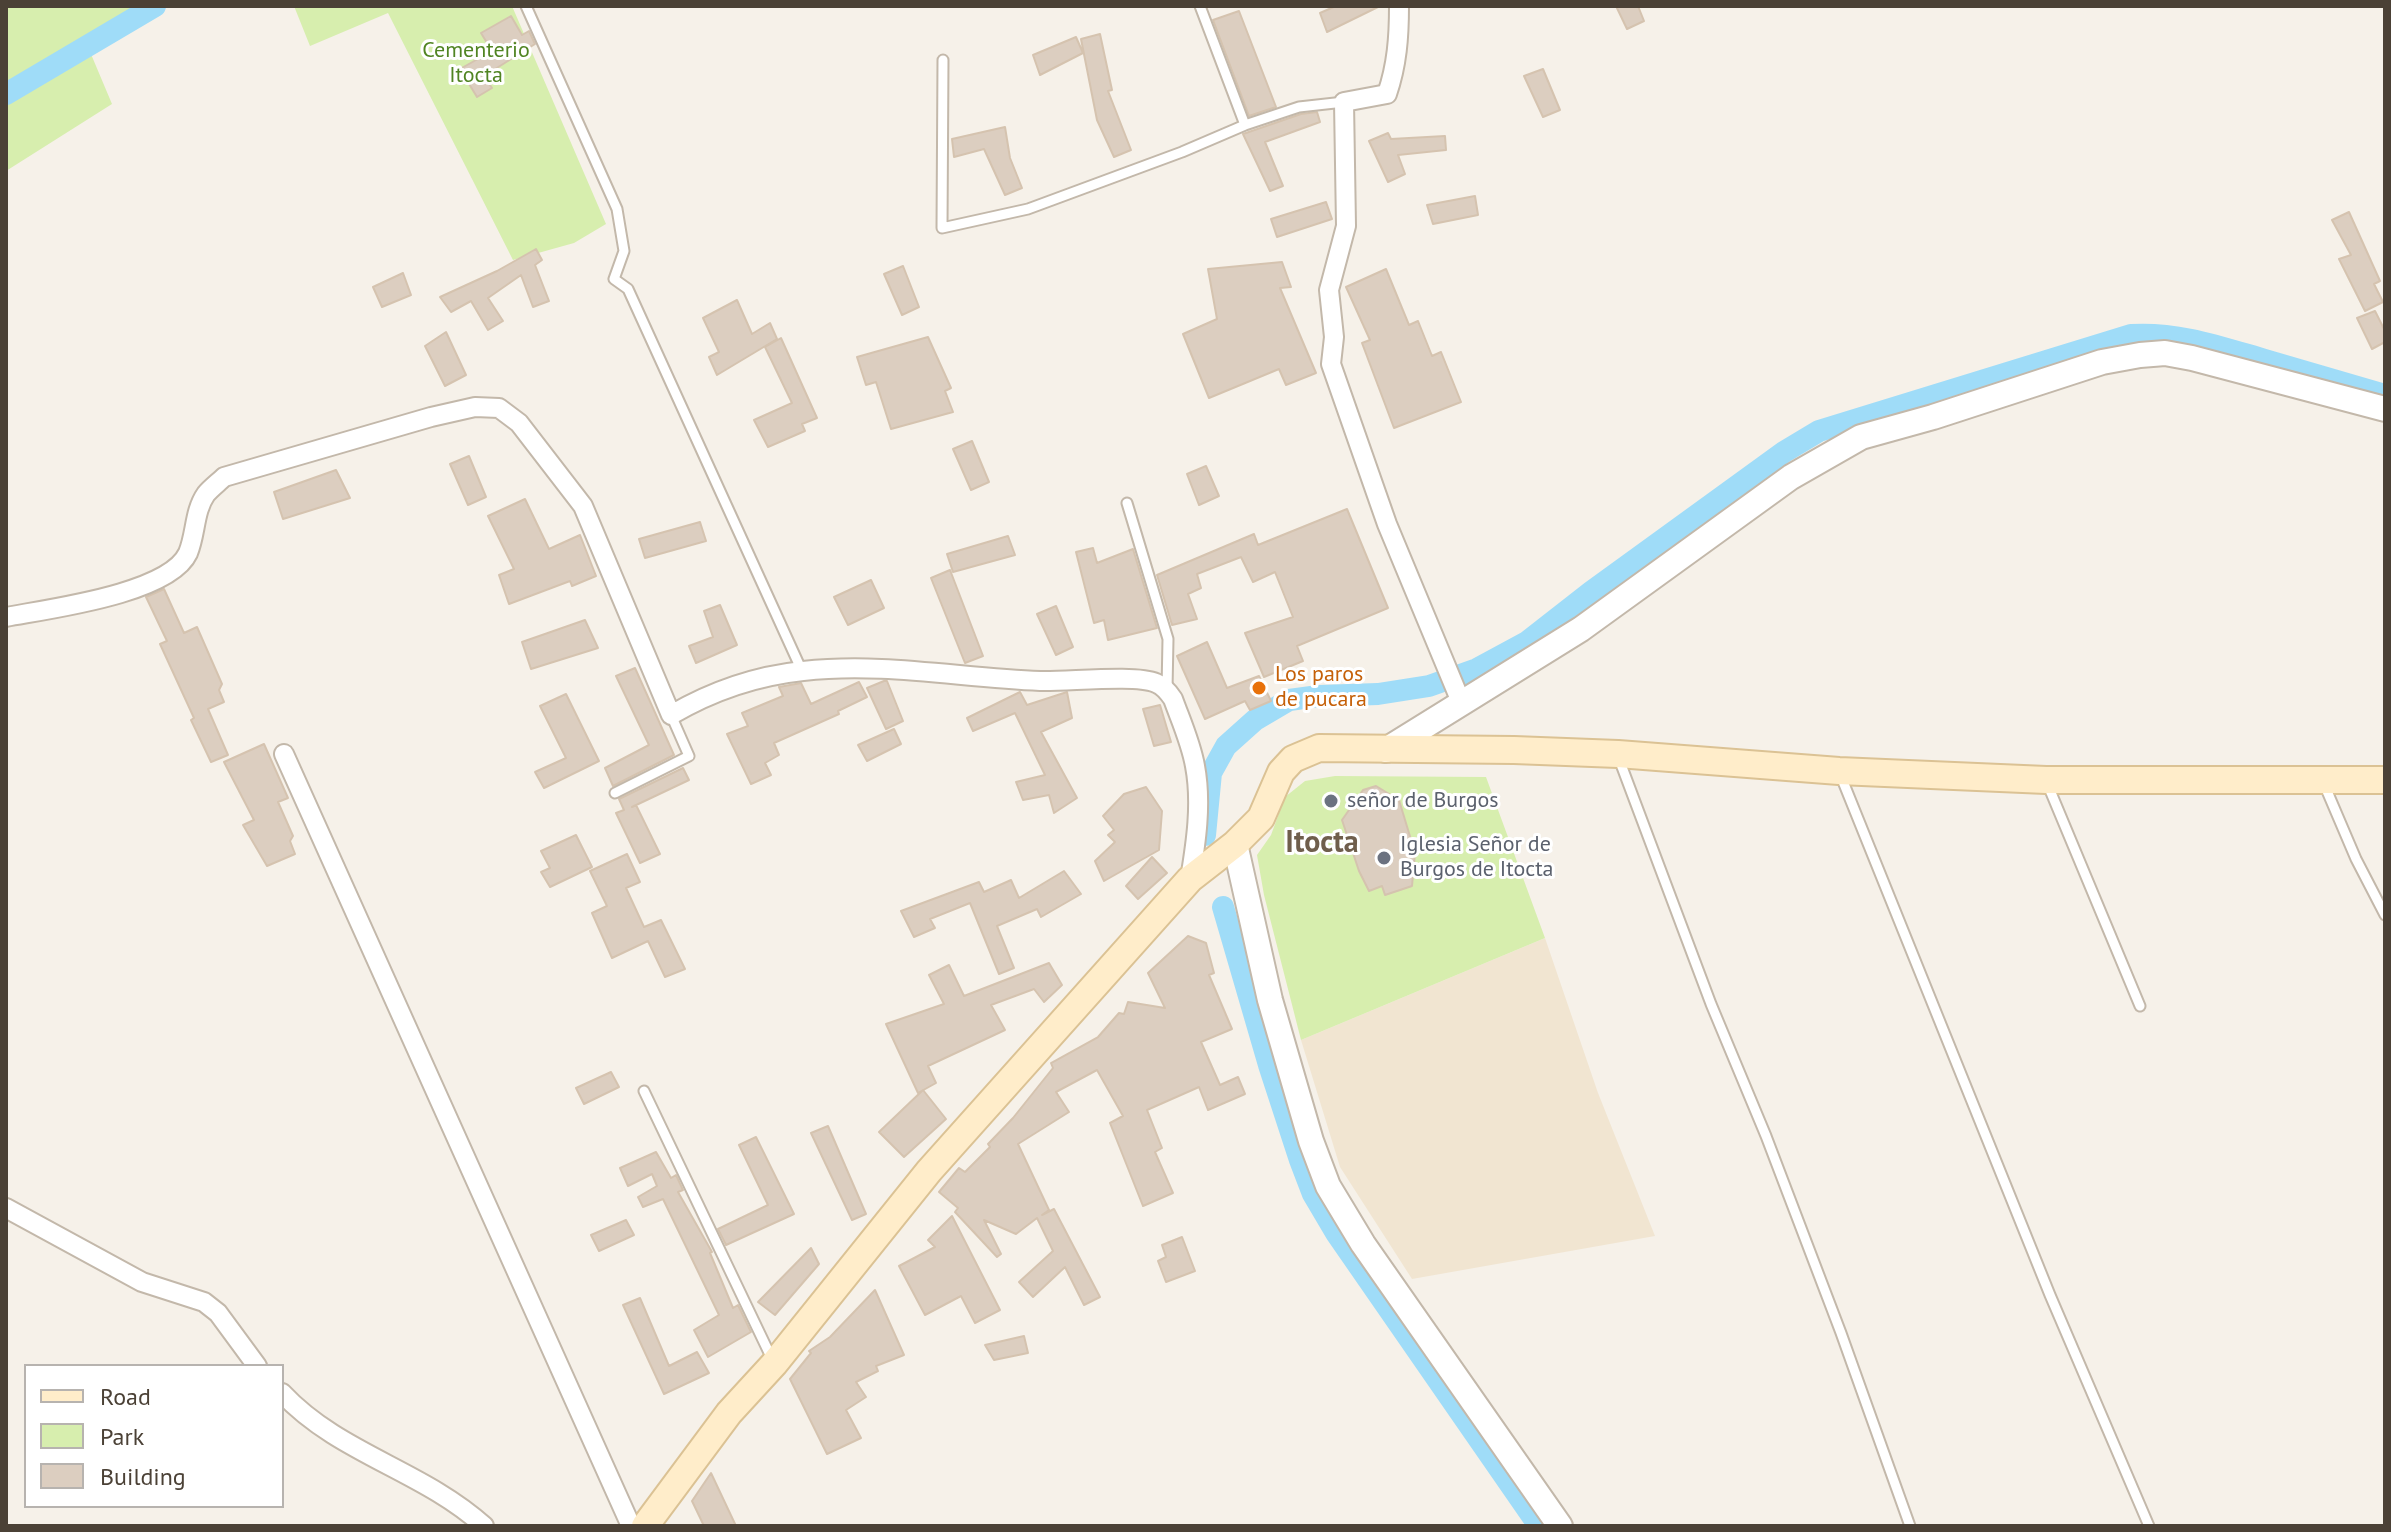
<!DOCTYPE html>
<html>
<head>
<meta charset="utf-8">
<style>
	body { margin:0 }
	#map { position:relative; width:2391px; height:1532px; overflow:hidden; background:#f6f1e9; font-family:"PT Sans",sans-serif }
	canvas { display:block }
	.frame { position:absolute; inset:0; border:8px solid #4b4136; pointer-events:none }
	.legend { position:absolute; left:24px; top:1364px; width:260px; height:144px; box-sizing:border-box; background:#fff; border:2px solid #b7b3af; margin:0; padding:10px 14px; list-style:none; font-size:24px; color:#4b4136 }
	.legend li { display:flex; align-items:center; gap:16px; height:40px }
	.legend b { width:40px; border:2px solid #b7b3af }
</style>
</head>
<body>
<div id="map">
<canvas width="2391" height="1532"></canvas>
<div class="frame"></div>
<ul class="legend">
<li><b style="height:10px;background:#ffedca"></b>Road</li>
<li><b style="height:22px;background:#d7eeae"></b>Park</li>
<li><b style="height:22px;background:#dccec0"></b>Building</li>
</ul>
</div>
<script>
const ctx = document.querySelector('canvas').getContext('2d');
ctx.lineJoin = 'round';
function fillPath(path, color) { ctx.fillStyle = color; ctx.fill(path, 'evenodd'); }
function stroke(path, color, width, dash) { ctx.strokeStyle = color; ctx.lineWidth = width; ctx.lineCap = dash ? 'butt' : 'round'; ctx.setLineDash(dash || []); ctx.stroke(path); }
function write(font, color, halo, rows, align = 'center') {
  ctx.font = font + ' "PT Sans",sans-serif'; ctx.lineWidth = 6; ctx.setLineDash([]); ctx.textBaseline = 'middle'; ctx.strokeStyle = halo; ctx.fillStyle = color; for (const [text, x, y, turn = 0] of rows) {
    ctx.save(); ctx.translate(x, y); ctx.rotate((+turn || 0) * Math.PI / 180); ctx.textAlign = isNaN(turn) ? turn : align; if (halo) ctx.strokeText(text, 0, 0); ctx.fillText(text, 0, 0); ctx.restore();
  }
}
fillPath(new Path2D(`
	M1545,938L1598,1093L1655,1236L1412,1279L1340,1167L1301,1040Z`), '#f1e5d1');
fillPath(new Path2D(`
	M6,6H155L88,47L112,104L6,171Z
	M294,6H512L606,224L574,243L513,260L388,13L310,46Z
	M1335,776L1486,777L1545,938L1301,1040L1264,895L1257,855L1271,835L1285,797L1305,781Z`), '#d7eeae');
stroke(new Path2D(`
	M6,94L155,6
	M1205,835L1211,773L1226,746L1255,720L1289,700L1319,696L1378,694L1429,686L1477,669L1527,642L1591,592L1784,452L1819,431L2131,335C2178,332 2220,347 2265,360C2305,372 2345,383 2385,395
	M1223,907L1269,1065L1300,1160L1313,1194L1336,1233L1539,1526`), '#9fdcf8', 22);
const building = new Path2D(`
	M1336,6H1380L1327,32L1320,13Z
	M1616,6H1638L1644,21L1627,29Z
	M1239,11L1276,107L1249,116L1213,20Z
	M511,16L522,35L529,31L535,44L484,76L492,88L477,97L460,69L492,51L481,33Z
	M1100,34L1112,90L1108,91L1131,150L1114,157L1097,120L1081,39Z
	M1076,37L1083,53L1040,75L1033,55Z
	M1543,69L1560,110L1543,117L1524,76Z
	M1317,112L1320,122L1265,142L1283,186L1270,191L1243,134L1301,114Z
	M1005,127L1010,158L1022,188L1005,195L984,149L954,157L952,139Z
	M1388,133L1391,139L1445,136L1446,150L1398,155L1405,174L1388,182L1369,141Z
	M1475,196L1478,215L1433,224L1427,205Z
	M1326,202L1332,219L1277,237L1271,219Z
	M2349,212L2380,281L2374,284L2383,302L2365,311L2339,259L2351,255L2332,220Z
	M536,249L542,260L535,265L549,301L533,307L521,275L488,298L503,321L488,330L471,301L451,312L440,297L497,271Z
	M1282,262L1291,287L1280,288L1316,373L1286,385L1279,369L1209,398L1183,334L1217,319L1208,269Z
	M903,266L919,307L902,315L884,274Z
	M1386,269L1409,325L1418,321L1432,356L1441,352L1461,402L1394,428L1362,343L1370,340L1346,287Z
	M403,273L411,295L382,307L373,287Z
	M737,300L752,334L770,323L777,339L717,375L709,357L719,352L703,318Z
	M2375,311L2385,331V342L2372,349L2357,318Z
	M446,332L466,375L445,386L425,346Z
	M928,337L951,388L945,391L953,412L891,429L876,382L866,385L857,357Z
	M781,338L817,418L802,424L805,431L768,447L754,420L792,403L765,347Z
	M972,441L989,482L971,490L953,449Z
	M469,456L486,497L468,505L450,464Z
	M1206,466L1219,496L1199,505L1187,474Z
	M336,470L350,498L283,519L274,492Z
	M525,499L549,549L580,535L596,576L572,586L570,581L509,604L499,575L514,569L488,516Z
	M1347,509L1388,608L1297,646L1303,661L1264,677L1245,633L1293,617L1275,572L1253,582L1241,557L1197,574L1201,588L1188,594L1197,619L1172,625L1157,575L1254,534L1258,545Z
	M700,522L706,541L645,558L639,539Z
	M1008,536L1015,555L953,572L947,554Z
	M1093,548L1097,563L1133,549L1157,628L1108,640L1104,620L1094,623L1076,552Z
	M950,570L983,656L965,663L931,578Z
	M871,580L884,608L848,625L834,597Z
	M164,589L184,633L197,627L222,684L219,690L224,702L208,709L228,755L211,762L191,720L194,718L160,644L167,641L146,597Z
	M720,605L737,645L696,663L689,646L713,637L704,611Z
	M1056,606L1073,647L1056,655L1037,614Z
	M585,620L598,648L531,669L522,642Z
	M1207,642L1227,688L1259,676L1271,701L1250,710L1245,701L1205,719L1177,656Z
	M635,668L674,755L613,786L605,768L649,745L616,676Z
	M884,681H887L903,721L886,729L867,688Z
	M859,682L867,697L838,711L839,714L774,743L779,755L765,763L771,775L751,784L727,734L748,726L742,713L783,696L779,687L801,683L811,704Z
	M1020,692L1027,705L1067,692L1072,718L1041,732L1077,798L1054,813L1049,795L1023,800L1016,782L1045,775L1015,713L973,731L967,718Z
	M566,694L599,761L544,788L535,772L566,758L540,706Z
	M1160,705L1171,742L1154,746L1143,709Z
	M894,729L901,744L867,761L858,745Z
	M264,744L288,798L278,802L293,836L290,841L295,854L267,866L243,825L254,820L224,762Z
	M683,768L689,780L632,807L636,805L660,854L640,863L616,813L624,810L619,799Z
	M1376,786L1399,800L1415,853L1412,886L1385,895L1382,886L1369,891L1359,871L1342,820L1363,790Z
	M1146,787L1162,811L1159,850L1104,881L1095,861L1115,842L1108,835L1114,830L1103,816L1124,794Z
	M576,835L592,867L550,887L541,872L550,868L541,851Z
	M627,854L640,882L626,888L644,927L661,920L685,969L665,977L648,941L612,958L592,913L607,906L590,871Z
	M1152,857L1167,873L1138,899L1126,886Z
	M1064,871L1081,894L1041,917L1037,909L997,926L1014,968L999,974L970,903L930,919L935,928L914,937L901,911L979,882L984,892L1011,880L1019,898Z
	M1188,936L1206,943L1214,973L1209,975L1232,1029L1201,1042L1220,1085L1238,1077L1245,1094L1208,1110L1199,1087L1147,1110L1162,1148L1155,1152L1173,1193L1143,1206L1110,1123L1123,1116L1097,1070L1056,1092L1069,1112L1018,1144L1049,1210L1042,1215L1054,1209L1100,1297L1084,1305L1065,1267L1033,1297L1019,1282L1053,1251L1037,1218L1016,1234L984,1220L1001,1254L997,1257L955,1212L958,1208L939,1192L959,1168L965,1172L990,1147L988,1144L1013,1118L1053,1068L1051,1063L1098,1037L1119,1013L1124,1014L1128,1002L1165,1008L1148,973Z
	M1049,963L1062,985L1044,1002L1034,989L991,1005L1005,1030L928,1066L936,1083L918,1093L886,1024L944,1004L929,975L949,965L964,996Z
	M611,1072L619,1087L584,1104L576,1088Z
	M923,1090L946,1119L904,1157L879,1132Z
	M828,1126L866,1214L852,1220L811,1133Z
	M756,1137L794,1214L726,1245L718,1229L768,1205L739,1145Z
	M656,1152L671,1178L676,1175L683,1190L678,1192L712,1252L710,1253L733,1308L738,1305L751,1332L708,1357L694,1330L719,1315L663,1199L643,1207L638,1197L657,1186L652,1174L628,1186L620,1168Z
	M952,1216L1000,1310L975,1323L961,1296L925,1315L899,1266L935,1247L928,1240Z
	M626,1220L634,1235L599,1251L591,1235Z
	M1182,1237L1195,1271L1166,1282L1158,1261L1166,1257L1162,1245Z
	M811,1248L819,1264L775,1315L758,1302Z
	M875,1290L904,1355L876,1366L878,1371L856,1382L866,1397L846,1410L861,1438L827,1454L790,1379L811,1353L809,1351L830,1337Z
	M640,1298L669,1366L697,1352L709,1373L664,1394L623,1305Z
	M1024,1336L1028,1353L994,1360L985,1345Z
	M711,1473L736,1526H704L692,1501Z`);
fillPath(building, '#dccec0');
stroke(building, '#d5c3af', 2);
const service = new Path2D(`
	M526,6L617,209L624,251L614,279L628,289L802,671
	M1200,6L1245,125
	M943,60L942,228L1028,209L1182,152L1245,125L1299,107L1344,102
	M1127,503L1168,639L1167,690
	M1619,759L1711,1004L1766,1136L1841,1333L1910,1526
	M1840,774L2050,1295L2149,1526
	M2047,783L2140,1006
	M2324,784L2356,859L2385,915
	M615,793L689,756L671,715
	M644,1091L773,1361`);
const minor = new Path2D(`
	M1399,6C1399,37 1397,65 1387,94L1344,102L1346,226L1329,290L1334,337L1331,364L1387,524L1461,702
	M6,617C48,609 169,594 188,553C196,534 194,511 206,494C211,488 219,482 224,477L431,417L475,407L499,408L519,423L583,506L671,715C712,691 755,676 803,671C883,662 961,678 1040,681C1067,682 1136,674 1156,683C1164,686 1169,693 1173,699C1181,721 1191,743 1195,766C1202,803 1196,843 1190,879
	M284,754L631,1526
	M6,1208L142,1282L204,1302L218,1313L257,1366
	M282,1393C339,1454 422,1470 484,1526`);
const tertiary = new Path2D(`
	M1386,750L1581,629L1791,477L1861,437L1933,417L2102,362L2140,355L2165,353L2192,358L2385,409
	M1235,844L1270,1000L1311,1141L1328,1186L1363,1244L1560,1526`);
const secondary = new Path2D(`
	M645,1526L729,1413L774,1364L929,1171L1190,879L1235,844L1261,818L1281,772L1293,759L1319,748L1514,750L1618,754L1839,771L2046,780H2385`);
stroke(service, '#c3b8aa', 13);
stroke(minor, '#c3b8aa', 22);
stroke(tertiary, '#c3b8aa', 28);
stroke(secondary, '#dbc294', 30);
stroke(service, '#fff', 9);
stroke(minor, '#fff', 18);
stroke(tertiary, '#fff', 24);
stroke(secondary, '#ffedca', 26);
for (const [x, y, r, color] of [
	[1259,688,8,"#e8710a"],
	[1331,801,8,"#6b7280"],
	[1384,858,8,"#6b7280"]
]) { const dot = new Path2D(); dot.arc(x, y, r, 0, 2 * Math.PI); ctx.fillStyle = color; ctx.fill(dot); stroke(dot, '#fff', 3); }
write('22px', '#508422', '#fff', [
	["Cementerio",476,51],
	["Itocta",476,76]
]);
write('22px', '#c56008', '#fff', [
	["Los paros",1275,675],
	["de pucara",1275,700]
], 'left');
write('22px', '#5b616d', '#fff', [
	["señor de Burgos",1347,801],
	["Iglesia Señor de",1400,845],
	["Burgos de Itocta",1400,870]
], 'left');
write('bold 30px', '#6f5e4c', '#fff', [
	["Itocta",1322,843]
]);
</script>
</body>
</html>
